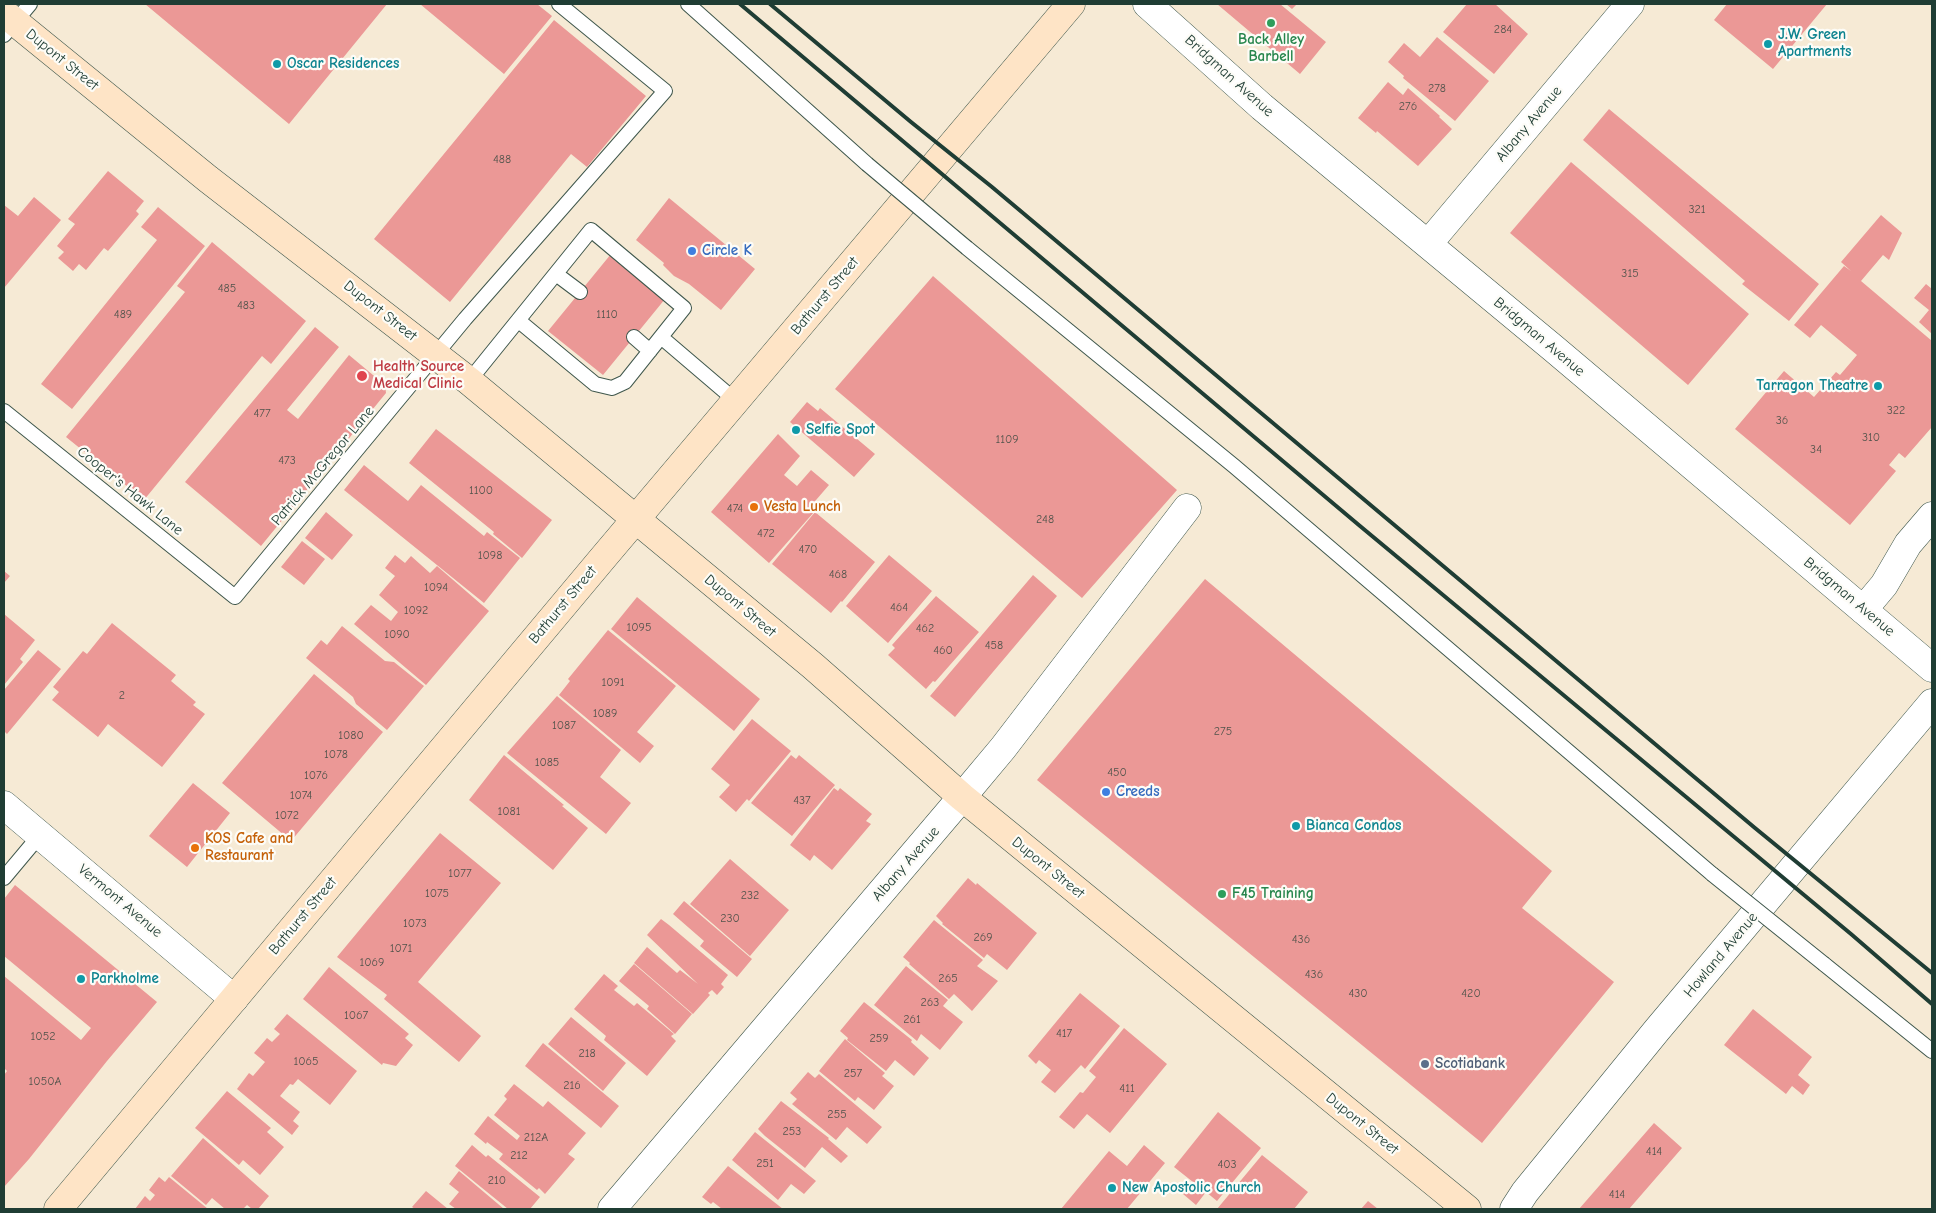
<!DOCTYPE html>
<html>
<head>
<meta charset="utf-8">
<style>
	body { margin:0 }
	#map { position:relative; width:1936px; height:1213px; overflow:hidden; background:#f6ead5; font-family:"Comic Neue",sans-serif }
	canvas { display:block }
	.frame { position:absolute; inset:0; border:5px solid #1f3d34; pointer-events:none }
</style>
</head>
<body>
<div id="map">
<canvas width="1936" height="1213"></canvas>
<div class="frame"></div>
</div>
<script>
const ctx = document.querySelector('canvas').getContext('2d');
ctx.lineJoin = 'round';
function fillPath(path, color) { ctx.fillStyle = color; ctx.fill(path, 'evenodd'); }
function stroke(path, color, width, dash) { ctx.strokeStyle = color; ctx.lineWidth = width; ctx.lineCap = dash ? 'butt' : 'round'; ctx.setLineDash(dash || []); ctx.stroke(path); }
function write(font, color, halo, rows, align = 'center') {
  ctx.font = font + ' "Comic Neue",sans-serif'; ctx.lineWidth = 4.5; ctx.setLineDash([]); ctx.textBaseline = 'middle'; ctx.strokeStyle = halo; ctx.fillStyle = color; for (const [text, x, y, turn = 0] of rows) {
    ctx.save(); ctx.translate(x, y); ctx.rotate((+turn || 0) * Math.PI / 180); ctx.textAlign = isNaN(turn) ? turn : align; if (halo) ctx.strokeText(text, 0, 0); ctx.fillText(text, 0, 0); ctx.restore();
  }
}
fillPath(new Path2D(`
	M145,4H387L289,124Z
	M420,4H537L552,16L504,74Z
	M1217,4H1280L1326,42L1300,74Z
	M1286,4H1297L1292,9Z
	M1467,4H1495L1528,34L1494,74L1443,32Z
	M1727,4H1827L1773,69L1714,20Z
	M554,20L646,96L587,167L571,154L450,302L374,239Z
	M1437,37L1489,81L1455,121L1403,78L1404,76L1388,62L1404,43L1420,57Z
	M1388,82L1403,95L1408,88L1440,116L1439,117L1452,129L1418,166L1377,131L1376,133L1358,118Z
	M1609,109L1819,284L1789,321L1742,284L1745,281L1583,140Z
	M1571,162L1749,314L1688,385L1510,233Z
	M108,171L144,201L136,211L139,214L108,251L104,248L86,270L79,264L73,271L58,258L64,252L57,246L75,224L68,219Z
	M34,197L61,220L4,288V205L18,216Z
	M669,198L755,269L721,310L689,284L674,276L663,265L664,263L636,240Z
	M158,207L205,246L72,409L41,384L157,240L141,227Z
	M1881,215L1902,233L1889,260L1883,255L1861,281L1932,341V427L1905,458L1899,453L1889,465L1896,471L1850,525L1735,429L1784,371L1814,397L1836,372L1840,375L1857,355L1821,325L1810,338L1794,325L1844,266L1851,271L1841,262Z
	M212,242L306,321L271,364L262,356L144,500L66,437L185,292L177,286Z
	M611,254L665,299L603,375L548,331Z
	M933,276L1177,490L1082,598L835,389Z
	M1926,284L1932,289V334L1919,322L1929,310L1914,298Z
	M315,327L339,347L287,410L298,419L349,355L385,385L386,393L261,546L185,482Z
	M807,402L818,411L820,408L875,454L854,477L790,422Z
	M436,429L552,520L522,558L493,534L494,532L409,463Z
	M778,434L800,456L784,475L797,486L811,470L829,485L810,507L815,511L769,563L711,512Z
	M364,465L408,501L421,485L484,536L487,532L520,558L484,603L344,490Z
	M326,512L353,535L332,560L305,538Z
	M815,512L875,562L842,602L841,601L831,613L772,564Z
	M302,541L325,559L304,585L281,567Z
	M395,555L405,563L411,556L430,573L437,566L489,611L426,685L354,624L371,605L391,621L398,612L379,595L395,576L385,568Z
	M889,555L932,591L888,643L846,606Z
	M4,571L10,576L4,583Z
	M1033,575L1057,596L955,717L930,696Z
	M1205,579L1552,871L1522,908L1614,982L1482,1143L1037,780Z
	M936,596L979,632L935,682L933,681L926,689L888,655L895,648L892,645Z
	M637,597L760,699L734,731L611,629Z
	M4,614L35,640L20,659L23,662L4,685Z
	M112,623L176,675L171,681L196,702L193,705L205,714L162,767L108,724L98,737L52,700L59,692L53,687L83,651L87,654Z
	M342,626L385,661L394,662L424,686L387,730L356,704L353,697L306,658L321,640L327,645Z
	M608,630L676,686L637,732L654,746L640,763L559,695L570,681L568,679Z
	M38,650L61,669L7,734L4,731V690Z
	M314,674L383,732L291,841L222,783Z
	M557,696L621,750L600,777L631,803L606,834L507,753Z
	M752,719L791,751L749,801L747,799L736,812L719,797L730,785L711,769Z
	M504,755L564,805L562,806L588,828L553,870L469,800Z
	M791,755L796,759L799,755L835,785L792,836L751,803Z
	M193,783L230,813L187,867L149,836Z
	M834,788L838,791L840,788L872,814L866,821L871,824L832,870L814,855L810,861L790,845Z
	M440,833L501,883L418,982L481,1036L459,1062L384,999L387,995L337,957Z
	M730,859L789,910L750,956L690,904Z
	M968,878L976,885L977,883L1037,933L1007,970L987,954L984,958L942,924L943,923L936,916Z
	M15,885L157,1002L107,1061L29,1159L4,1187V1075L7,1071L4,1068V976L81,1040L91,1028L4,956V899Z
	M684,901L752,959L737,977L700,946L704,941L673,914Z
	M661,919L669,925L728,975L721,984L724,987L717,995L712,990L708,993L710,995L693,1014L634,963L647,947L677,973L680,970L698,984L647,935Z
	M934,920L983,960L977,966L998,981L972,1011L954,994L949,999L909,964L910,963L903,957Z
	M634,964L692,1014L675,1034L647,1009L649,1006L619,981Z
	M906,966L948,1000L943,1006L963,1022L940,1050L921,1034L917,1041L874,1005Z
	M329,967L409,1034L405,1038L413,1045L396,1066L383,1063L382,1065L303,999Z
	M604,974L618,986L614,990L634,1006L637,1003L674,1034L671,1036L676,1041L647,1076L604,1040L606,1036L574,1009Z
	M1080,993L1120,1026L1085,1069L1081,1065L1055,1093L1041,1082L1051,1070L1039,1060L1036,1064L1028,1056Z
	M864,1002L912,1040L911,1042L929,1058L914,1076L895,1060L886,1071L847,1040L848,1038L840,1031Z
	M1753,1009L1812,1057L1798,1075L1810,1085L1803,1095L1792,1086L1786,1094L1724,1045Z
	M287,1014L357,1071L330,1105L298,1079L293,1085L290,1084L280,1096L300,1112L293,1121L299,1126L292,1135L237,1089L249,1073L253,1076L265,1062L254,1053L267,1038L272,1042L280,1034L274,1029Z
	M571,1017L626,1063L603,1091L548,1044Z
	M1124,1028L1167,1064L1110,1133L1087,1114L1074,1129L1059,1117L1080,1092L1083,1093L1096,1077L1089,1071Z
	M845,1039L885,1073L882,1076L894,1086L874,1110L858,1097L855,1101L819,1071Z
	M543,1043L619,1106L601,1128L525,1066Z
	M808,1072L815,1078L819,1074L882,1127L867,1144L847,1127L836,1140L792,1104L797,1099L790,1093Z
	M514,1084L543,1107L548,1101L586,1133L568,1154L575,1159L545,1194L539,1188L537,1190L499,1159L503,1154L487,1142L486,1144L474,1134L488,1116L517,1140L520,1136L494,1115L507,1099L504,1096Z
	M227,1091L271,1128L267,1132L284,1147L260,1175L243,1160L239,1165L195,1128Z
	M781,1101L829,1138L828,1139L848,1156L841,1163L822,1147L805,1168L765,1136L758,1129Z
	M1218,1112L1261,1148L1217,1201L1206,1192L1196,1205L1183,1194L1193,1182L1174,1167Z
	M1654,1123L1682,1148L1629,1209H1579Z
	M755,1132L816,1181L804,1194L791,1184L778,1200L732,1160Z
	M203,1138L269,1196L258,1209H252L247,1205L243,1209H225L212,1198L206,1205L171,1176Z
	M472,1145L486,1157L488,1155L540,1197L530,1209H508L455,1166Z
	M1144,1145L1165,1163L1127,1209H1061L1109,1151L1127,1166Z
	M1262,1155L1308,1192L1294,1209H1217Z
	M728,1166L783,1209H722L713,1202L711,1204L702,1197Z
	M459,1171L504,1209H456L449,1204L459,1192L449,1184Z
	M159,1177L165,1182L169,1177L208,1209H135L145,1196L150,1201L155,1195L149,1190Z
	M426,1191L448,1209H415L412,1207Z
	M1368,1201L1378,1209H1361Z`), '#eb9896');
const lane = new Path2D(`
	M688,4L867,164
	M4,35L30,4
	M967,248L1234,466L1712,874
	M556,274L580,292
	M634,337L650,351
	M661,337L736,401
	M469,381L591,230L684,308L625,382L612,388L595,384L519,321
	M4,411L235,597L465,319L665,91L559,4
	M4,878L40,835
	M1824,964L1932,1051`);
const street = new Path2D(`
	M1147,4L1262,107L1553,348L1932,668
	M1428,244L1630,4
	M1863,610L1884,585L1908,544L1932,516
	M4,805L234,999
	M612,1209L962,797L1003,748L1187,508
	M1514,1209L1525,1192L1657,1030L1932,703`);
const secondary = new Path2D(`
	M4,13L208,179L469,381L813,666L962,797L1467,1209
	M58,1209L602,559L1071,4`);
stroke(lane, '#3f574c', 16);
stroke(street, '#3f574c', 29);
stroke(secondary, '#3f574c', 29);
stroke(lane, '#fff', 14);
stroke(street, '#fff', 28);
stroke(secondary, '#fee4c6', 28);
stroke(new Path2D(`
	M740,4L1360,526L1851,934L1932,1004
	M770,4L911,122L992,187L1755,828L1932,973`), '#1f3d34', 4);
const laneBridge = new Path2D(`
	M867,164L967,248
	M1712,874L1824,964`);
stroke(laneBridge, '#3f574c', 16, []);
stroke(laneBridge, '#fff', 14);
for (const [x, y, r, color] of [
	[1271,23,5,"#2e9e5b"],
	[1768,44,5,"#0f9aa8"],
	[277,64,5,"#0f9aa8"],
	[692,251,5,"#3f7fe0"],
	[362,376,6,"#e0444e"],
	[1878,386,5,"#0f9aa8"],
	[796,430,5,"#0f9aa8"],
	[754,507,5,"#e8710a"],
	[1106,792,5,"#3f7fe0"],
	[1296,826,5,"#0f9aa8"],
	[195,848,5,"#e8710a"],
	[1222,894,5,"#2e9e5b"],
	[81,979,5,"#0f9aa8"],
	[1425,1064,5,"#5c6f8a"],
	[1112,1188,5,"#0f9aa8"]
]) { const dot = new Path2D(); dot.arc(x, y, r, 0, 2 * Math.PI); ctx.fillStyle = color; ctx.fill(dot); stroke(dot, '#fdfcf7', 2); }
write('12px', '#52544c', null, [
	["284",1503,30],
	["278",1437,89],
	["276",1408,107],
	["488",502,160],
	["321",1697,210],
	["315",1630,274],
	["485",227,289],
	["483",246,306],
	["489",123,315],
	["1110",607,315],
	["322",1896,411],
	["477",262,414],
	["36",1782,421],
	["310",1871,438],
	["1109",1007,440],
	["34",1816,450],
	["473",287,461],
	["1100",481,491],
	["474",735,509],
	["248",1045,520],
	["472",766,534],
	["470",808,550],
	["1098",490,556],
	["468",838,575],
	["1094",436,588],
	["464",899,608],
	["1092",416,611],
	["1095",639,628],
	["462",925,629],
	["1090",397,635],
	["458",994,646],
	["460",943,651],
	["1091",613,683],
	["2",122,696],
	["1089",605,714],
	["1087",564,726],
	["275",1223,732],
	["1080",351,736],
	["1078",336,755],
	["1085",547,763],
	["450",1117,773],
	["1076",316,776],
	["1074",301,796],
	["437",802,801],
	["1081",509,812],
	["1072",287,816],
	["1077",460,874],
	["1075",437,894],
	["232",750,896],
	["230",730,919],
	["1073",415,924],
	["269",983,938],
	["436",1301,940],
	["1071",401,949],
	["1069",372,963],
	["436",1314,975],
	["265",948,979],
	["430",1358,994],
	["420",1471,994],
	["263",930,1003],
	["1067",356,1016],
	["261",912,1020],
	["417",1064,1034],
	["1052",43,1037],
	["259",879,1039],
	["218",587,1054],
	["1065",306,1062],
	["257",853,1074],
	["1050A",45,1082],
	["216",572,1086],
	["411",1127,1089],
	["255",837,1115],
	["253",792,1132],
	["212A",536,1138],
	["414",1654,1152],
	["212",519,1156],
	["251",765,1164],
	["403",1227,1165],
	["210",497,1181],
	["414",1617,1195]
]);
write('bold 15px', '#0d838f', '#fdfcf7', [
	["J.W. Green",1778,35],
	["Apartments",1778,52],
	["Oscar Residences",287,64],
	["Tarragon Theatre",1868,386,"right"],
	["Selfie Spot",806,430],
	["Bianca Condos",1306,826],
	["Parkholme",91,979],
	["New Apostolic Church",1122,1188]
], 'left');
write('bold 15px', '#27864d', '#fdfcf7', [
	["Back Alley",1271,40],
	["Barbell",1271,57],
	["F45 Training",1232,894,"left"]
]);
write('15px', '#1f3d34', '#fdfcf7', [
	["Dupont Street",62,60,39],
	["Bridgman Avenue",1229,76,42],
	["Albany Avenue",1529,124,-50],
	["Bathurst Street",825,296,-50],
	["Dupont Street",380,311,38],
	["Bridgman Avenue",1539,337,40],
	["Patrick McGregor Lane",323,466,-50],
	["Cooper's Hawk Lane",130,491,39],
	["Bridgman Avenue",1849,597,40],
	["Bathurst Street",563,605,-50],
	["Dupont Street",740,606,40],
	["Albany Avenue",906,864,-49],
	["Dupont Street",1048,868,39],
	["Vermont Avenue",120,901,40],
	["Bathurst Street",303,916,-50],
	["Howland Avenue",1721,955,-50],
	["Dupont Street",1362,1124,39]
]);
write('bold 15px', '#366cbe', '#fdfcf7', [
	["Circle K",702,251],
	["Creeds",1116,792]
], 'left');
write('bold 15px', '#be3a42', '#fdfcf7', [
	["Health Source",373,367],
	["Medical Clinic",373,384]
], 'left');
write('bold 15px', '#c56008', '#fdfcf7', [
	["Vesta Lunch",764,507],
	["KOS Cafe and",205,839],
	["Restaurant",205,856]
], 'left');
write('bold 15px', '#4e5e75', '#fdfcf7', [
	["Scotiabank",1435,1064]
], 'left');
</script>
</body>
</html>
